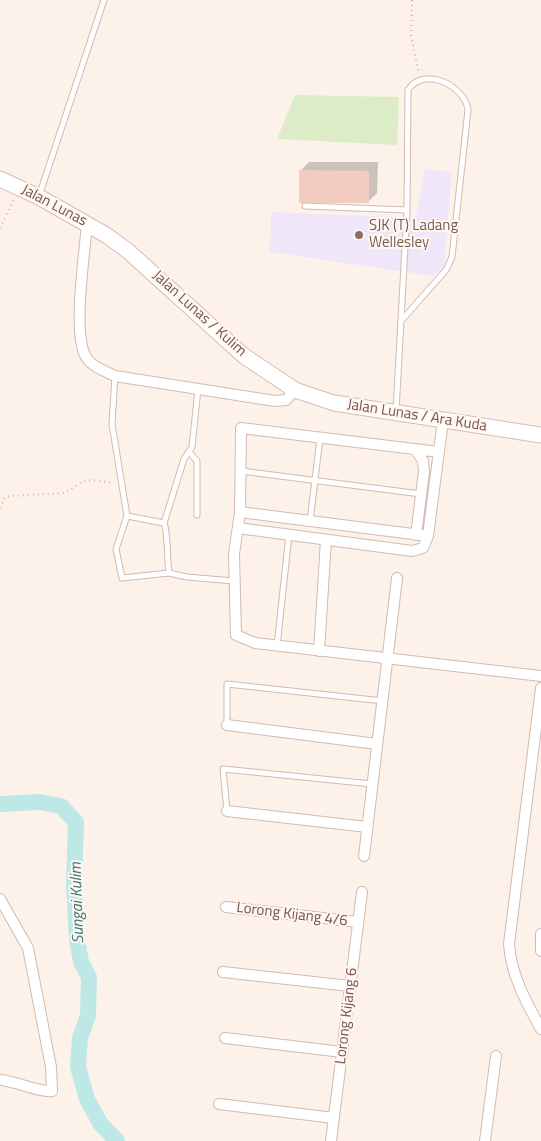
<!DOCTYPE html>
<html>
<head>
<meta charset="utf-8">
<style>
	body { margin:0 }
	canvas { display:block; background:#fdf2ea }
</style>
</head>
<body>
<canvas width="541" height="1141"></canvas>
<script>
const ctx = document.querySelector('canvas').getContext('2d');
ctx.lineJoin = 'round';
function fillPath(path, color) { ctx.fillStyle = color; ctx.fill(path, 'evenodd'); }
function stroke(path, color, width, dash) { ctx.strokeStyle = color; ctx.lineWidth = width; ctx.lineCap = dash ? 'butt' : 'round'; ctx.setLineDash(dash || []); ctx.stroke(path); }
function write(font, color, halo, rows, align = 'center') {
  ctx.font = font + ' "Titillium Web",sans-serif'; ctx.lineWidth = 4; ctx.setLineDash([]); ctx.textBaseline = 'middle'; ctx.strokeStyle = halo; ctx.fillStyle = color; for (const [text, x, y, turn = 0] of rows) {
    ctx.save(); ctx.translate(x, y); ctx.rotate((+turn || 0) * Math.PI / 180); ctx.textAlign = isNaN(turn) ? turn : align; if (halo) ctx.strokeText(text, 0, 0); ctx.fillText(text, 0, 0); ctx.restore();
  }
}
fillPath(new Path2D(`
	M425,169L452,172L444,265L433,276L270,252L271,212L416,218Z`), '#efe6fa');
fillPath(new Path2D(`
	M295,95L399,97L397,145L277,139Z`), '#dcecc7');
fillPath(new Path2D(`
	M309,162H378L377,193L368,202L300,171Z`), '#0003');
stroke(new Path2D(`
	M0,804L39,802L61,806L76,822L74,885L77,940L81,962L89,977L88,1016L80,1038L78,1067L87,1099L100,1123L117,1141`), '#bde8e6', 16);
fillPath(new Path2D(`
	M299,170L369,171V203H299Z`), '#f3ccc1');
const service = new Path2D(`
	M39,196L104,0
	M305,206L407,210
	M115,376L112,424L127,516L116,549L122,578L169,573L187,577L234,581
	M396,411L407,210L408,90C424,65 465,86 468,110L452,257L446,270L401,321
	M189,452L197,461V515
	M241,471L421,494
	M127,516L164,523
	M310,521L320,438
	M169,573C167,560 168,532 164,523L184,459L192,447L198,389
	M277,646L289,535
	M227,725V684L383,701
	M227,811L223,769L372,784`);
const minor = new Path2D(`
	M87,223C85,252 72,334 86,357C92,367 105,371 115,376L275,401L286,400L295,390
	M415,449L423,461L424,471L416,535
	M439,452L241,428L240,512L234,554L236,635L255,643L541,676
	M240,512L428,536
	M238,528L397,549L412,551L423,548L428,536L443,420
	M319,651L326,540
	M541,688L509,944C511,975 526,1002 541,1029
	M227,725L377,744
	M227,811L367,827
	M364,856L397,578
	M0,899L28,948L51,1067L52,1091C40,1093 16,1081 0,1080
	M226,907L358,922
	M541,934V951
	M223,972L350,986
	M225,1038L342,1052
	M219,1104L334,1118
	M331,1141L362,892
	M485,1141L496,1056`);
const secondary = new Path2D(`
	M0,179L39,197L106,235L128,251L244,356L295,390L334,403L541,435`);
stroke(service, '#d3bab1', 7);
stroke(minor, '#d3bab1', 12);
stroke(secondary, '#d8bbb1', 17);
stroke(new Path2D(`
	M412,0L411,36L419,74
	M0,228L14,199
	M0,508L5,497L10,496L65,493L82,482L92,480L114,483`), '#d9afa3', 2, [1, 4]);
stroke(service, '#fff', 5);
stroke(minor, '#fff', 10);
stroke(secondary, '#fff', 15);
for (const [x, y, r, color] of [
	[359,235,5,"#8d6e63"]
]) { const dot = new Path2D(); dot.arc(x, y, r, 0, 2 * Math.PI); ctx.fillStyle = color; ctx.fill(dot); stroke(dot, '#fff7f1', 2); }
write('15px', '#79544c', '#fff7f1', [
	["Jalan Lunas",54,206,28],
	["Jalan Lunas / Kulim",199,314,42],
	["Jalan Lunas / Ara Kuda",417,416,9],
	["Lorong Kijang 4/6",292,915,7],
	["Lorong Kijang 6",347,1016,-83]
]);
write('15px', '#785e54', '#fff7f1', [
	["SJK (T) Ladang",369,226],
	["Wellesley",369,243]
], 'left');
write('italic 16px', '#3c7676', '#fff7f1', [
	["Sungai Kulim",78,903,-92]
]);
</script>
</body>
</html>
